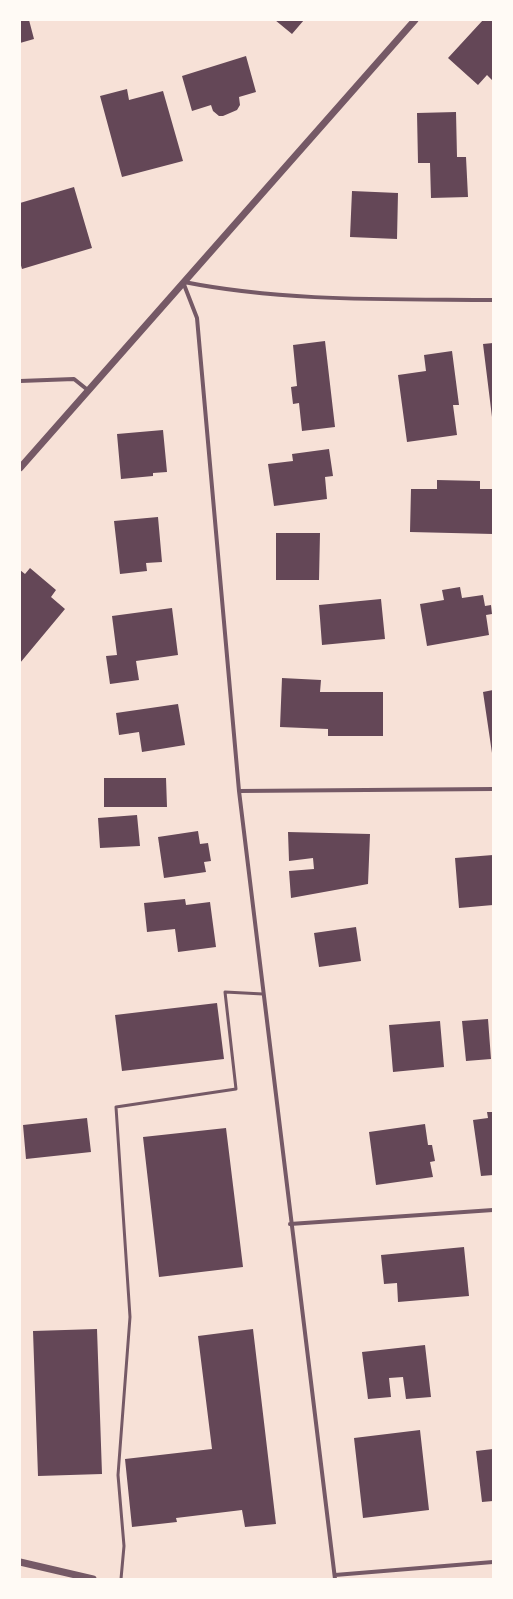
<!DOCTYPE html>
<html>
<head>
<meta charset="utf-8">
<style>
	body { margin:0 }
	#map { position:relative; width:513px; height:1599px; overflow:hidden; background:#f7e1d7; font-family:"Titillium Web",sans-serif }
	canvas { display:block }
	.frame { position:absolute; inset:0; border:21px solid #fffaf5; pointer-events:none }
</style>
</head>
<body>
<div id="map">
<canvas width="513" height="1599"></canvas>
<div class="frame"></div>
</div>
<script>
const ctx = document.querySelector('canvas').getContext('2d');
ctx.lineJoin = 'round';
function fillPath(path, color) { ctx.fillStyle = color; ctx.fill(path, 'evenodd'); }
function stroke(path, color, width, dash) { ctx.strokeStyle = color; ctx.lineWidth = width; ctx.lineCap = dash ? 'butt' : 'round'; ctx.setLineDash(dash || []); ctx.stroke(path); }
fillPath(new Path2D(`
	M20,20H29L34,39L20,43Z
	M275,20H304L292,34Z
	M483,20H493V81L487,75L478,85L448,58Z
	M246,56L256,92L239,97L240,105L237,110L223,116H219L213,111L211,105L192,111L182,76Z
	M127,89L129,100L163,91L183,161L122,177L100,96Z
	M456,112L457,157H466L468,197L431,198L430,163H418L417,113Z
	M74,187L92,248L22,269L20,262V203Z
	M352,191L398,193L397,239L350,237Z
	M325,341L335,427L302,431L299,403L293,404L291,387L297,386L293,345Z
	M493,343V417H492L483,344Z
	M452,351L459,405H453L457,435L407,442L398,375L426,371L424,355Z
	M163,430L167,472L153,473V476L121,479L117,434Z
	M329,449L333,476L325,477L327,499L274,506L268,464L293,461L292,454Z
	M437,480L480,481V489H493V534L410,532L411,489H437Z
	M158,517L162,562L146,563L147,571L120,574L114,521Z
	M276,533H320L319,580H276Z
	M30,568L56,590L51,597L65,609L20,663V570L25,574Z
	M460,587L462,598L483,595L485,606L491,605L492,614L486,615L489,635L427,646L420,604L444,600L442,590Z
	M381,599L385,639L322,645L319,605Z
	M172,608L178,655L136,661L139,680L110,684L106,656L117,655L112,616Z
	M282,678L321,680L320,692H383V736H328V729L280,727Z
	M493,690V753H492L483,692Z
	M178,704L185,745L142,752L139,732L119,735L116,713Z
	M104,778H166L167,807H104Z
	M137,815L140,846L100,848L98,818Z
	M198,831L200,844L208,843L211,861L204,862L206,872L164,878L158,837Z
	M288,832L370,834L368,884L291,898L289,871L314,869L313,858L289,861Z
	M493,855V905L459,908L455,858Z
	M185,899L186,905L210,902L216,947L178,952L175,929L147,932L144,903Z
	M356,927L361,961L319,967L314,933Z
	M217,1003L224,1059L122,1071L115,1015Z
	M488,1019L491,1059L466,1061L462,1021Z
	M440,1021L444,1067L393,1072L389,1025Z
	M487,1112H493V1175L481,1176L473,1120L488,1118Z
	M87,1118L91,1152L26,1159L23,1125Z
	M425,1124L428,1145H432L435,1161L430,1162L433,1177L376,1185L369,1132Z
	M226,1128L243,1267L159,1277L143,1137Z
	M464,1247L469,1296L398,1302L397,1283L384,1284L381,1255Z
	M97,1329L102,1474L38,1476L33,1331Z
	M253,1329L276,1524L245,1527L242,1510L176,1518L177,1522L132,1527L125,1459L212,1449L198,1336Z
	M425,1345L431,1397L406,1399L403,1377L389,1378L391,1397L368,1399L362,1352Z
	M420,1430L429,1510L363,1518L354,1438Z
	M493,1449V1501L482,1502L476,1451Z`), '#644757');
stroke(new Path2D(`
	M121,1579L124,1546L118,1475L130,1317L116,1107L236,1089L225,992L263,994`), '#755966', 3);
stroke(new Path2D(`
	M183,282L197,318L239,791L335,1579
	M184,282C285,302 390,299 493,300
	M20,381L74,379L89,391
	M239,791L493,789
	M290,1224L493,1210
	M335,1575L493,1562`), '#755966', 4);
stroke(new Path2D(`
	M20,468L415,20
	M20,1562L93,1579`), '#755966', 7);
</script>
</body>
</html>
